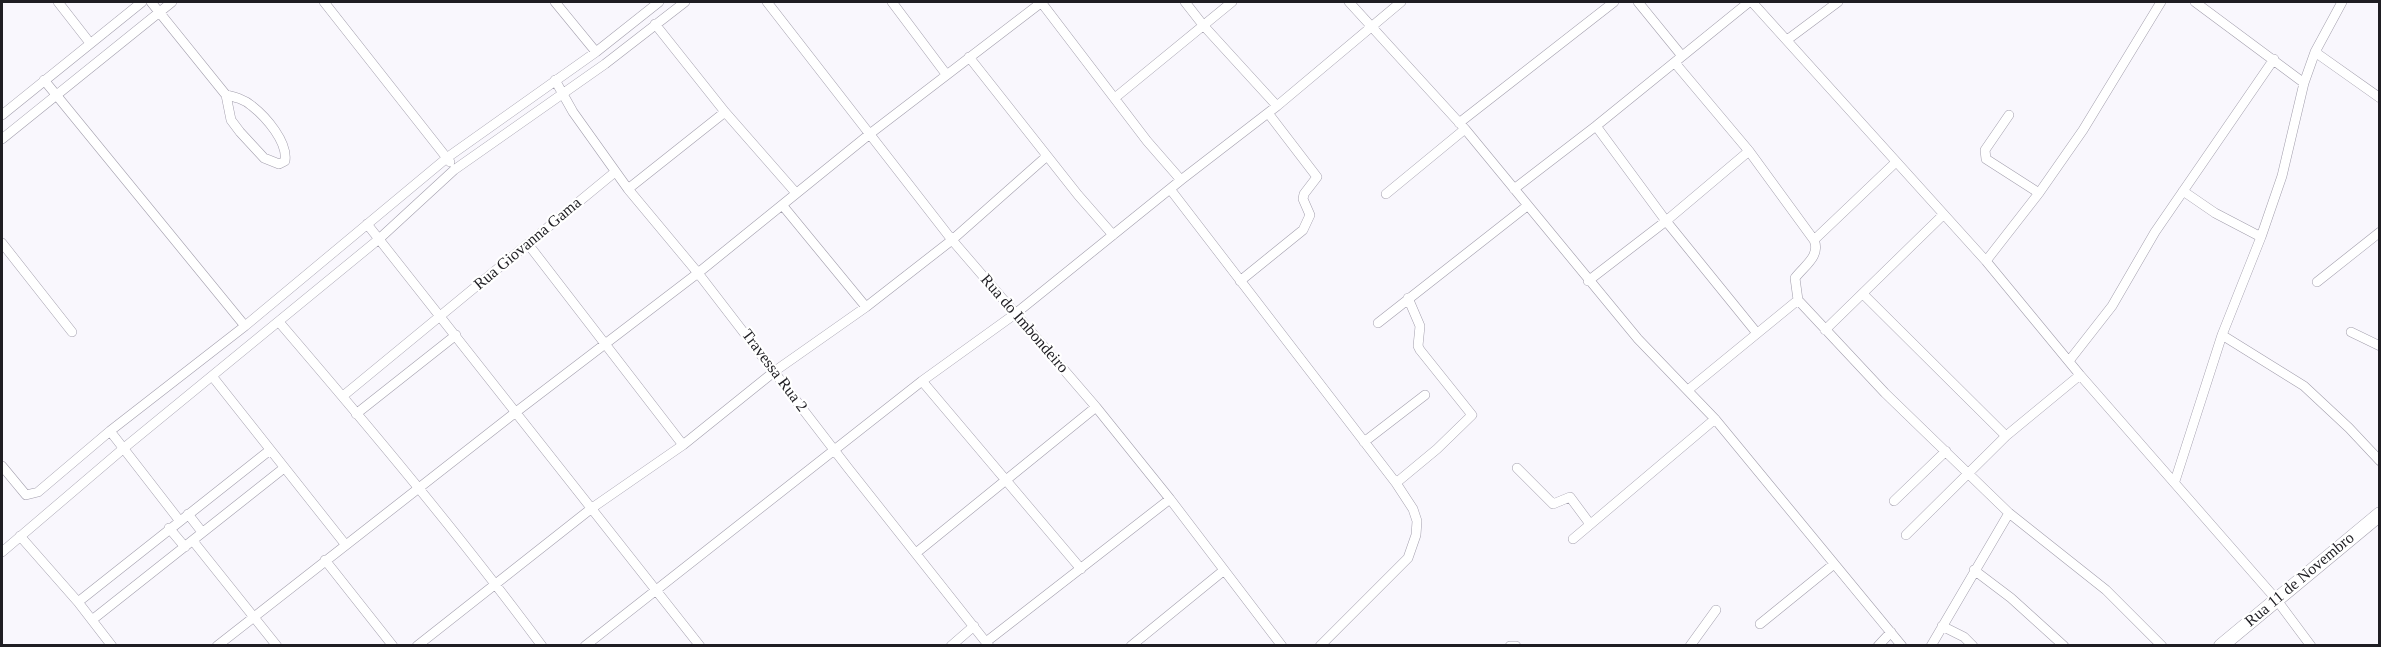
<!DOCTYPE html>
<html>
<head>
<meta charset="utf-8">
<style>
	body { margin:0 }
	#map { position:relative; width:2381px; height:647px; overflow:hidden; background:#f9f7fd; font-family:"Times New Roman",serif }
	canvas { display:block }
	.frame { position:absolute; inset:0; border:3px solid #1f1e23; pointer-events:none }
</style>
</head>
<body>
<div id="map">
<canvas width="2381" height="647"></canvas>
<div class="frame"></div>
</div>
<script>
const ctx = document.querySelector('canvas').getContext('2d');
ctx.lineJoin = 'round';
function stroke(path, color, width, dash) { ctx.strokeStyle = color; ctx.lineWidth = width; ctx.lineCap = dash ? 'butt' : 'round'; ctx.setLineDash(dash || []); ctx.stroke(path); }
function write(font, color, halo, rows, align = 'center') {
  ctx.font = font + ' "Times New Roman",serif'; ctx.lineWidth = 4.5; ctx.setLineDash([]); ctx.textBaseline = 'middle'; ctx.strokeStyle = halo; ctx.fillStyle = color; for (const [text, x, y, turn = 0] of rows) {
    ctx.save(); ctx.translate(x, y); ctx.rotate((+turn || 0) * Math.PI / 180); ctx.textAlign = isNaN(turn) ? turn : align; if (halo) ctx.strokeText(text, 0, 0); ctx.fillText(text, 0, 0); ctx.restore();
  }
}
const street = new Path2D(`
	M58,2L90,43
	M151,2L226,95L231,120L240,132L264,158L279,164L285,161C288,142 266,117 252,106C244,99 235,97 226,95
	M324,2L450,162
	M555,2L596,52
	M767,2L952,240L1096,407L1170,499L1282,646
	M892,2L946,74
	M1041,2L1147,141L1181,180
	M1185,2L1203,25L1277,106
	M1349,2L1465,129L1638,339L1715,419L1902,646
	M1638,2L1682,56
	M1752,2L1986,261L2080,375L2276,599L2311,646
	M2195,2L2304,83
	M655,24L725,112L796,193
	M1787,40L1838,2
	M2315,52L2380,98
	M969,57L1078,195L1113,235
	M1675,63L1749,151L1814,240C1821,256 1804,266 1795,278L1798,300L1885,393L2009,513L2106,590L2162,646
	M44,80L245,326
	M555,80L573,112L628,189L698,273L848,468L989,646
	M1116,97L1232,2
	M2,115L142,2
	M2009,115L1985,150L1986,159L2039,193
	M1459,123L1614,2
	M1596,126L1666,221L1756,332
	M2,139L172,2
	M628,189L725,112
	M1170,189L1396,483L1413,509L1417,521L1416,535L1408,558L1320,646
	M1514,189L1596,126L1749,2
	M2183,191L2215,213L2261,237
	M1386,194L1465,129
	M783,206L866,307L952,240L1047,156
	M367,224L700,646
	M1814,240L1896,162
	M2,243L72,332
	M528,244L683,445
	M1986,261L2039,193L2083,130L2161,2
	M1240,281L1303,230L1310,215L1303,199L1304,194L1317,177L1268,113
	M1588,281L1666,221L1749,151
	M2317,282L2380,232
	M1863,294L2006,436
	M279,322C369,427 459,534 542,646
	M1378,323L1527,206
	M1825,330L1943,215
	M2351,332L2380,346
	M2222,335L2304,386L2349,428L2380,461
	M2069,361L2112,306L2155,232L2274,59
	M212,376L345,544
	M922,381L1081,569
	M1688,390L1798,300
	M343,396L615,172
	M356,414L456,335
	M110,431L179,520
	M1364,442L1425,395
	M2,466L26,495L38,492L110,431L245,326L448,157L596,52L659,2
	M1517,468L1553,504L1570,497L1590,524
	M2175,481L2222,335L2261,237L2282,176L2304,83L2315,52L2342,2
	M1396,483L1437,449L1472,415L1420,350L1418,346L1420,326L1408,298
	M1894,501L1946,451
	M188,514L202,532
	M169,528L185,547
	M1906,535L2006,436L2080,375
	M20,536L78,602L112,646
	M1573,539L1715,419
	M193,541L277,646
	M2,552L124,448L379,239L454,170L605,64L685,2
	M916,553L1096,407
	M325,560L393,646
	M1974,570L2011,598L2064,646
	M78,602L270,450
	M92,620L284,468
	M1760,624L1834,564
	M1942,626L1964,637L1973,646
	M986,642L1170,499
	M217,646L516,412L698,273L871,133L1042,2
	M417,646L592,508L683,445L775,371L866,307
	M585,646L922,381L1015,314L1181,180L1277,106L1401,2
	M951,646L974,626
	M1131,646L1223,571
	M1510,646H1516
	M1690,646L1716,610
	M1878,646L1891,632
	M1931,646L2009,513`);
const secondary = new Path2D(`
	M2221,646L2380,514`);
stroke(street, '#a29eac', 10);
stroke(secondary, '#a29eac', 15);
stroke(street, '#fff', 9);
stroke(secondary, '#fff', 14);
write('16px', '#1f1e23', '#fff', [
	["Rua Giovanna Gama",528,244,-40],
	["Rua do Imbondeiro",1024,324,49],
	["Travessa Rua 2",774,371,53],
	["Rua 11 de Novembro",2300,580,-40]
]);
</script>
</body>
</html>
